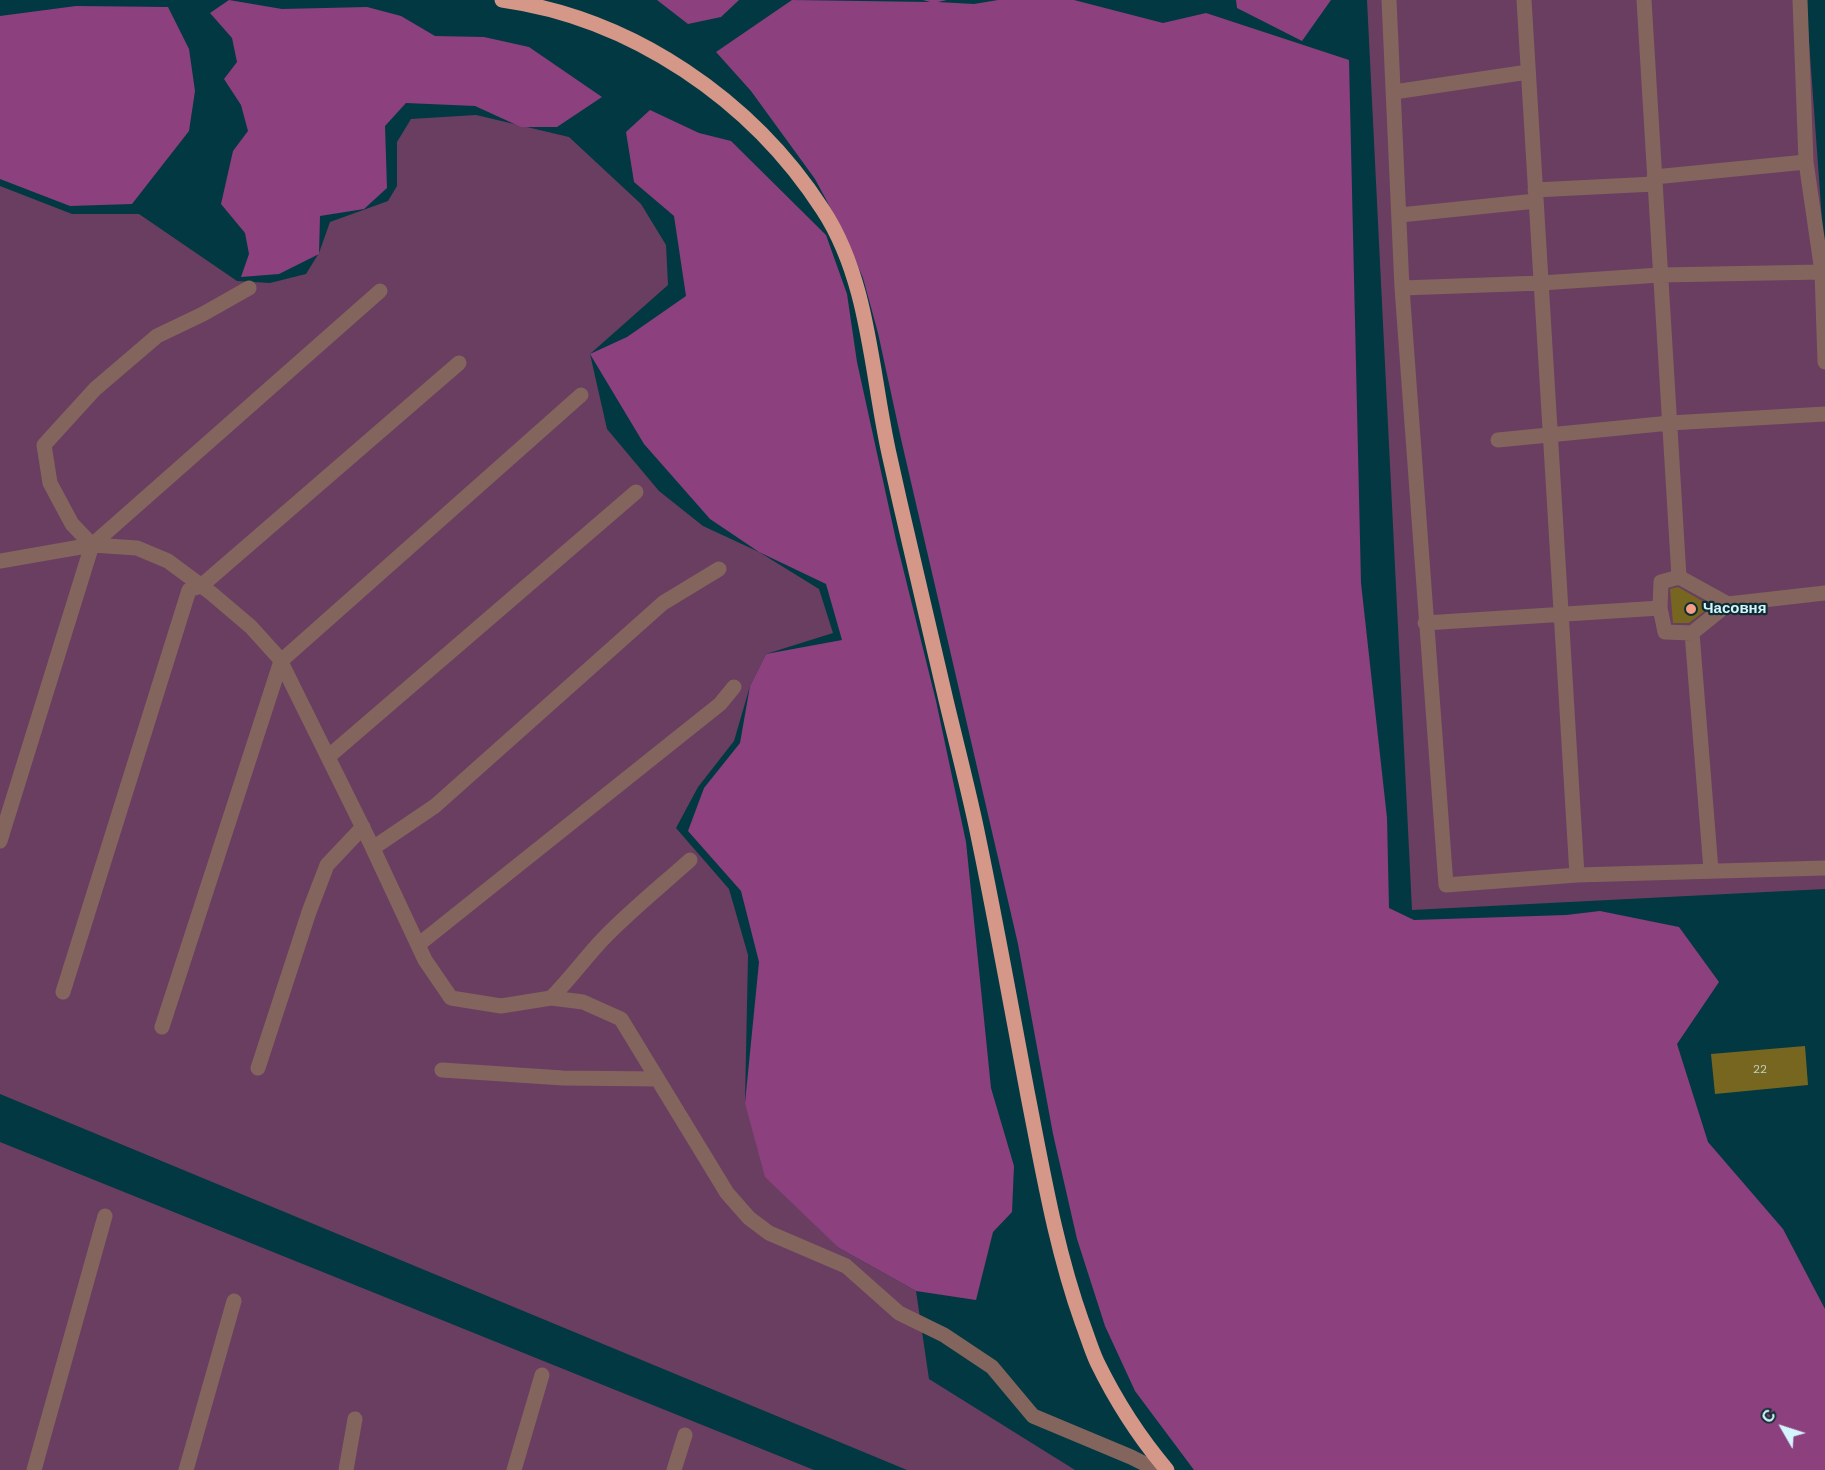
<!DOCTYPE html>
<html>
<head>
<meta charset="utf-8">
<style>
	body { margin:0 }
	#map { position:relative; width:1825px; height:1470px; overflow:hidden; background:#023842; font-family:"DM Sans",sans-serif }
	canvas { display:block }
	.north { position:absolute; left:1753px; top:1398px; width:60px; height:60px; -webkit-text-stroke:4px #0f2c32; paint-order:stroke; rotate:309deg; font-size:16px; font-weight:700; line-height:24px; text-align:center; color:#d5f5fe }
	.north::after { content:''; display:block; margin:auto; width:21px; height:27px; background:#d5f5fe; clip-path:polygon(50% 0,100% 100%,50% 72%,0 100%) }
</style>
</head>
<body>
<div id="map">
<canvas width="1825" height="1470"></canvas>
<div class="north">С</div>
</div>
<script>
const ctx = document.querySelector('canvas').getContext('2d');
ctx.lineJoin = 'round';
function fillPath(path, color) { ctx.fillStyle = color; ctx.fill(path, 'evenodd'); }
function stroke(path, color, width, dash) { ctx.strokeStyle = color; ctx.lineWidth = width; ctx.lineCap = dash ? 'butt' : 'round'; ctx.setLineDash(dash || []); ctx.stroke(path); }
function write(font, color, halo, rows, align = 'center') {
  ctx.font = font + ' "DM Sans",sans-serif'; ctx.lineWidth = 4.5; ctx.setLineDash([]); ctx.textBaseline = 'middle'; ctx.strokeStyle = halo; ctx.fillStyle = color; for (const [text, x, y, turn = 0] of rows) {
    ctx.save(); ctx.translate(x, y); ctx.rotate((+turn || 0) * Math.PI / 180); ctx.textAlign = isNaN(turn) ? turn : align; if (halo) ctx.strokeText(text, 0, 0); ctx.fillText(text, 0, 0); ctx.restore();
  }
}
fillPath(new Path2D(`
	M1367,0H1806L1825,261V889L1412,910Z
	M476,115L569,137L641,204L666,245L668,285L590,354L607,429L659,491L703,526L759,552L819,589L833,633L766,654L750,686L734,741L698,787L676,828L729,889L748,955L745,1103L839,1248L916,1291L929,1379L1075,1470H907L0,1094V186L72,214H139L237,281L270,283L306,274L319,253L330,222L388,201L397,186V142L411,119Z
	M0,1142L814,1470H0Z`), '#6a3e61');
fillPath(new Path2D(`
	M229,0L282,9L367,7L401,16L435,36L484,37L529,47L602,97L557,127H521L475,106L406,103L385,126L387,188L364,209L320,216L319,254L279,274L241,277L249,254L245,233L221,204L233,151L248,131L241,105L224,79L237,62L232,38L210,13Z
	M657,0H739L721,17L688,24Z
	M792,0L930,2L923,0H947L938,2L974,4L998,0H1074L1163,23L1206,13L1349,60L1361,583L1387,818L1389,908L1414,920L1566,915L1600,911L1679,927L1719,982L1677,1044L1708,1142L1783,1229L1825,1309V1470H1194L1135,1391L1105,1326L1077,1239L1053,1134L1018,944L901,439L878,333L863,278L844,233L815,179L751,91L716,52Z
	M1236,0H1331L1302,41L1237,8Z
	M76,6L168,7L189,49L195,91L189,131L132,204L70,206L0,179V16Z
	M650,110L699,133L731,141L826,235L847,294L857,362L896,540L936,701L966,842L991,1088L1014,1166L1012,1212L993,1232L976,1300L916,1291L839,1248L765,1177L745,1103L759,962L741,891L688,831L704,788L740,743L750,686L766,654L842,640L826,584L759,552L710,519L644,444L590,354L627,337L686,296L674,216L634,182L626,132Z`), '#8c407e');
fillPath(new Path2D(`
	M1678,587L1711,606L1689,623H1673L1670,589Z
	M1805,1046L1808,1085L1715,1094L1711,1054Z`), '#776620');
stroke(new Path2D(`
	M1389,0L1402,288L1446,885L1577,875L1825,868
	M1524,0L1577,875
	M1644,0L1679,577L1728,604L1825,593
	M1800,0L1806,162L1822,272L1825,362
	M1394,92L1528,72
	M1654,177L1806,162
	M1535,190L1654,184
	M1400,215L1536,201
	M1402,288L1541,283L1660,275L1822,272
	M1498,440L1670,423L1825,414
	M92,545L72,524L50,483L44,445L95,389L157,336L203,314L249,288
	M0,561L92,545L137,548L168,561L211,593L251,627L279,658L368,838L425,960L451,998L501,1006L551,998L583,1002L621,1019L727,1193L749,1218L769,1233L846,1266L899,1313L944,1335L992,1367L1033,1416L1131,1457L1157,1470
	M1660,608L1665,632L1692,633L1728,604
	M1425,623L1660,608L1661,582L1679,577
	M1692,633L1711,870
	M328,757L636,492
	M0,841L92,545L380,291
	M373,848L435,806L663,603L719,569
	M418,945L720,704L734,687
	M63,992L189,590L201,586L459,363
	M551,998C570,979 585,958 603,939C630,911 661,886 690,860
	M162,1027L281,661L581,395
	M258,1068L309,912L327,865L363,827
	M442,1070L563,1078L657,1079
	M34,1470L105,1216
	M186,1470L234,1301
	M346,1470L355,1419
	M514,1470L542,1375
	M674,1470L685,1435`), '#83655d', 15);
stroke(new Path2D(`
	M502,0C632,18 752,100 823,210C870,282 871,376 890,458C908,539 927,620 946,700C956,742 967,784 976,826C995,916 1011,1006 1028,1096C1043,1172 1056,1249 1082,1322C1087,1335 1091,1349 1097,1362C1116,1401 1139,1437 1167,1470`), '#d49788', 15);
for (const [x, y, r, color] of [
	[1691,609,6,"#f49e88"]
]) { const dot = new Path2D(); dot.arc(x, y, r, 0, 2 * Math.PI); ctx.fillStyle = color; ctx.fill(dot); stroke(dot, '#0f2c32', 2); }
write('12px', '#bed1c6', null, [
	["22",1760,1070]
]);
write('bold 15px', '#d5f5fe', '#0f2c32', [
	["Часовня",1703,609]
], 'left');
</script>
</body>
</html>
